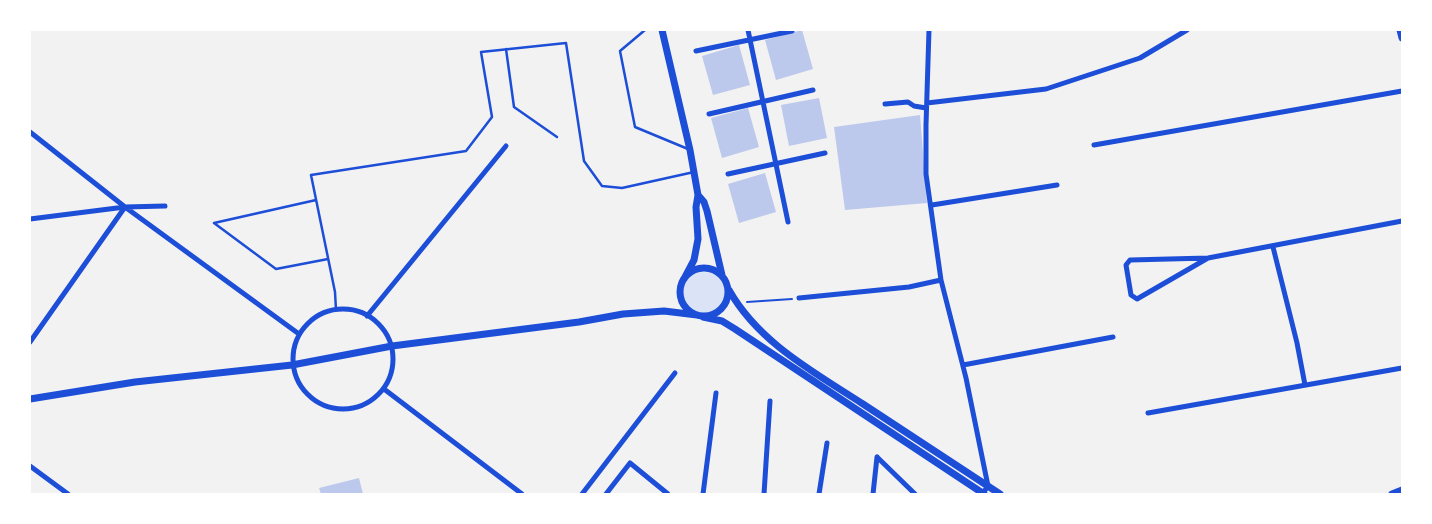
<!DOCTYPE html>
<html>
<head>
<meta charset="utf-8">
<style>
	body { margin:0 }
	#map { position:relative; width:1432px; height:524px; overflow:hidden; background:#f2f2f2; font-family:Cabin,sans-serif }
	canvas { display:block }
	.frame { position:absolute; inset:0; border:31px solid #fff; pointer-events:none }
</style>
</head>
<body>
<div id="map">
<canvas width="1432" height="524"></canvas>
<div class="frame"></div>
</div>
<script>
const ctx = document.querySelector('canvas').getContext('2d');
ctx.lineJoin = 'round';
function fillPath(path, color) { ctx.fillStyle = color; ctx.fill(path, 'evenodd'); }
function stroke(path, color, width, dash) { ctx.strokeStyle = color; ctx.lineWidth = width; ctx.lineCap = dash ? 'butt' : 'round'; ctx.setLineDash(dash || []); ctx.stroke(path); }
fillPath(new Path2D(`
	M683 293a21 21 0 1 1 42 0a21 21 0 1 1-42 0Z`), '#dbe4f7');
fillPath(new Path2D(`
	M802,30L813,69L776,80L765,40Z
	M739,45L750,85L713,95L702,56Z
	M819,98L827,138L789,146L781,105Z
	M748,108L759,147L722,158L711,118Z
	M920,115L927,203L845,210L834,127Z
	M765,173L776,212L739,223L728,184Z
	M359,478L363,494H321L319,488Z`), '#bdc9ec');
stroke(new Path2D(`
	M747,302L792,299`), '#1d4ed8', 2);
stroke(new Path2D(`
	M645,30L620,51L635,127L688,149
	M506,49L514,107L557,137
	M316,200L214,223L276,269L328,259
	M336,310L335,292L311,175L466,151L492,117L481,52L566,43L584,161L602,186L622,188L694,172`), '#1d4ed8', 2.5);
stroke(new Path2D(`
	M748,30L788,222
	M929,30L926,125V174L941,280L966,378L988,486L983,493
	M696,51L792,31
	M927,103L1046,89L1140,58L1187,30
	M885,104L908,102L914,106L926,108
	M709,114L813,90
	M30,132L125,207L299,334
	M1094,145L1402,91
	M728,174L825,153
	M932,205L1057,185
	M30,219L125,207L165,206
	M1273,247L1297,343L1305,385
	M1208,258L1137,299L1131,295L1126,265L1130,260L1208,258L1402,221
	M799,298L909,287L941,280
	M293 359a50 50 0 1 1 100 0a50 50 0 1 1-100 0Z
	M367,316L506,146
	M30,342L125,207
	M963,365L1113,337
	M384,389L522,494
	M1148,413L1402,368
	M877,457L915,494
	M30,466L68,494
	M582,494L675,373
	M606,494L630,463L668,494
	M703,494L716,393
	M764,494L770,401
	M819,494L827,443
	M873,494L877,457`), '#1d4ed8', 5);
stroke(new Path2D(`
	M662,30L690,150L698,195L696,207L698,239L694,260L684,279
	M1400,30L1402,38
	M698,195L704,202L707,211L722,275
	M680 292a24 24 0 1 1 48 0a24 24 0 1 1-48 0Z
	M729,290C759,343 814,372 863,404C909,434 954,464 1000,494
	M703,317L722,321L735,329L984,494
	M30,399L135,382L292,365L392,346L579,322L623,314L664,311L697,315
	M1392,494L1402,490`), '#1d4ed8', 7);
</script>
</body>
</html>
